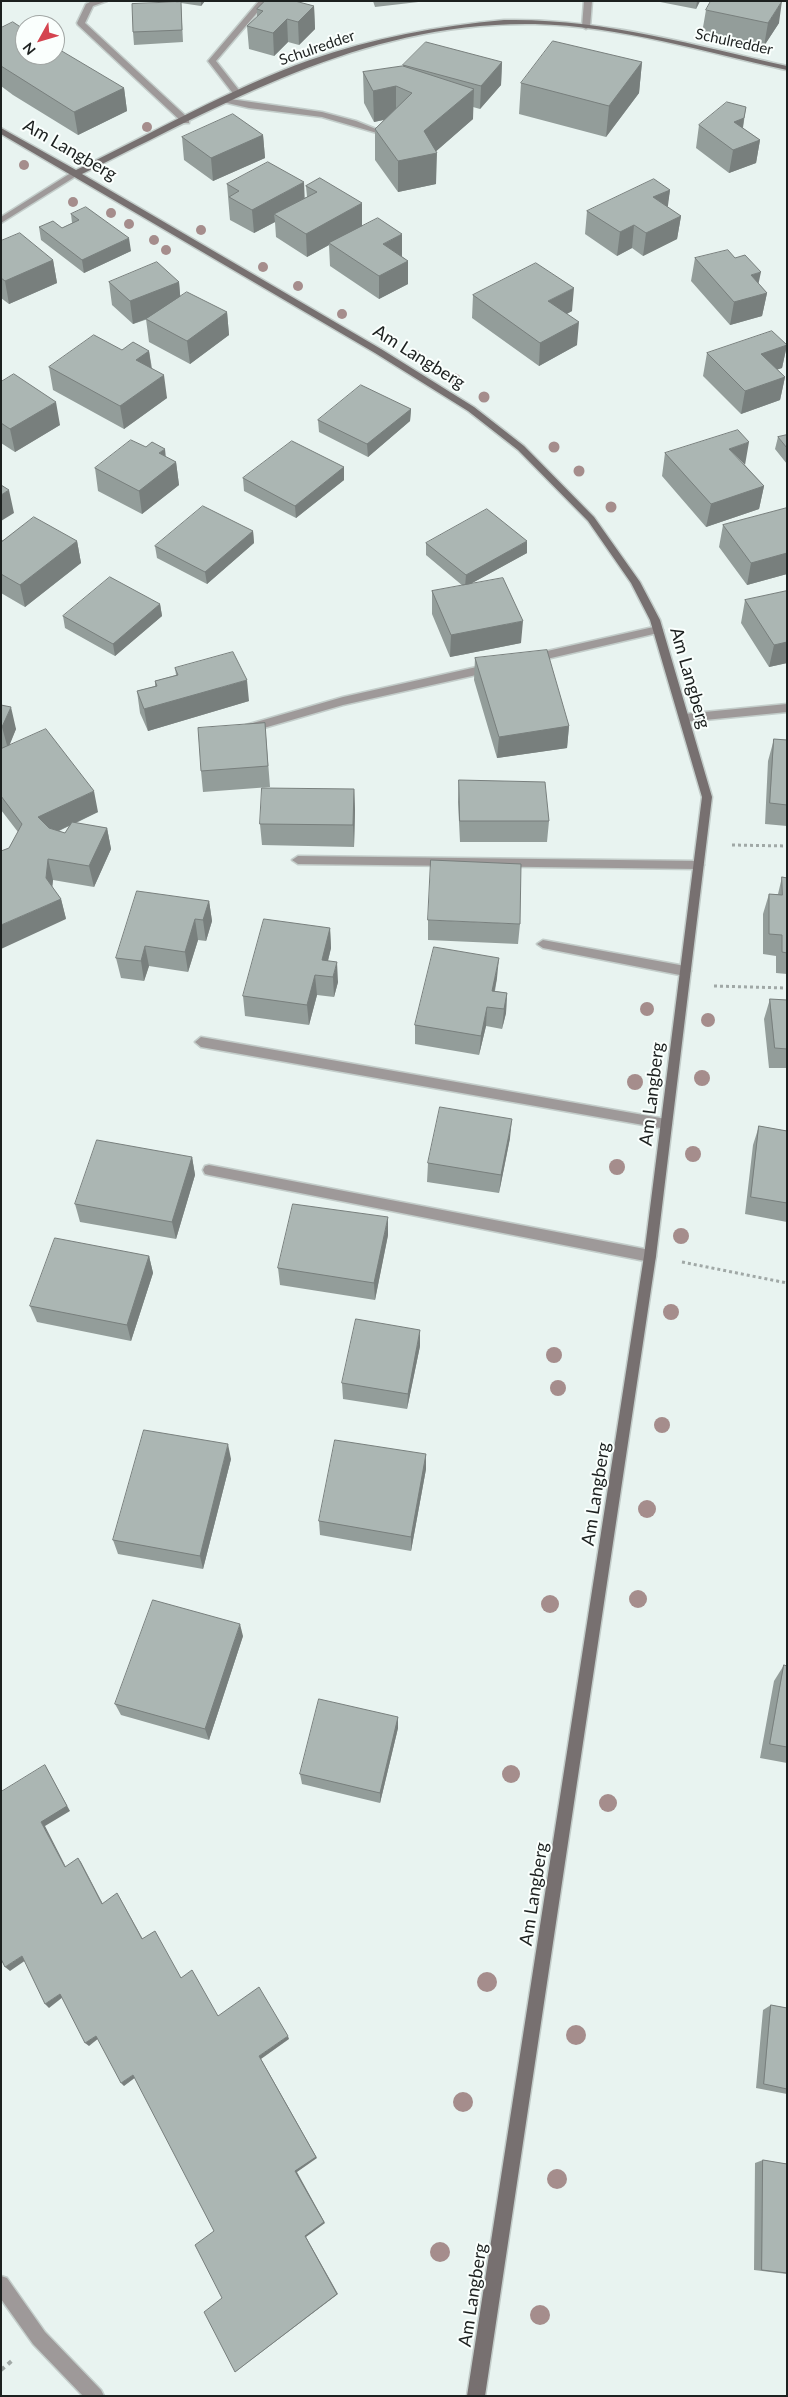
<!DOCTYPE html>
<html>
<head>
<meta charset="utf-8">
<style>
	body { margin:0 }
	#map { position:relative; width:788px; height:2397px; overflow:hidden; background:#e8f3f0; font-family:Lato,sans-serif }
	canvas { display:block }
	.frame { position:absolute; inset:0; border:2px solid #1c201f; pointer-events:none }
	.north { position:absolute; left:15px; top:15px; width:50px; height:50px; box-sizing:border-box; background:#fafffd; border:1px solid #a1a6a4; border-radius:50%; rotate:231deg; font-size:14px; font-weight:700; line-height:20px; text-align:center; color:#1c201f }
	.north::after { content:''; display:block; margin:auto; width:18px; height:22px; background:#d4444f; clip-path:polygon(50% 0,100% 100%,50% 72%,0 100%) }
</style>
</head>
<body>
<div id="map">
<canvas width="788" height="2397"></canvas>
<div class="frame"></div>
<div class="north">N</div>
</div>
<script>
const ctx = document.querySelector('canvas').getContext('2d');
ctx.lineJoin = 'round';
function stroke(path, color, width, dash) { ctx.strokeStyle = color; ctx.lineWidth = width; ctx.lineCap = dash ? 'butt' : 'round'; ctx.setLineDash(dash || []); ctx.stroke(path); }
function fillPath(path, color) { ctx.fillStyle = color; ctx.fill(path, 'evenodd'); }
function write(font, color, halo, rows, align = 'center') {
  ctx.font = font + ' Lato,sans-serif'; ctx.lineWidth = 4; ctx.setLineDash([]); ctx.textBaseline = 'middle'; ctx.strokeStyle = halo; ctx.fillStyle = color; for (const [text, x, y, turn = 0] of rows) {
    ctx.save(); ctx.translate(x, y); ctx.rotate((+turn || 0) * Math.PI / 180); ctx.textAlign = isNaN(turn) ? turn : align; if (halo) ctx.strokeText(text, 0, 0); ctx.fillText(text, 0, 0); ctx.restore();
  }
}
const lane = new Path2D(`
	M92,1H107L93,6L85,23L189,119V123H183L78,25L77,23L86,4Z
	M259,1H267L216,61L242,94L238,96H235L208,61Z
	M223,98L322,112L356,121L381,131L377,133L322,117L249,108L223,102Z
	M658,626L663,630L662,632L534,662L529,658L534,654Z
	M490,664L495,668L494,671L343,705L250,732L245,728L246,725L343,697Z
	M787,704V712L684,722L679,718L684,714Z
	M298,856L698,861L704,865L698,869L298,864L292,860Z
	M543,940L685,966L691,971L685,976L543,948L537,944Z
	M201,1037L666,1119L670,1120L672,1124L670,1128L666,1129L201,1047L195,1042Z
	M209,1165L650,1250L655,1252L656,1256L655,1260L650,1262L209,1175L205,1174L203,1170L205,1166Z`);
const street = new Path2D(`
	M584,1H592L590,27L586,29L582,27Z
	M74,171L81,173L1,223V217Z
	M1,2276L7,2278L45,2332L101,2390L104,2396H83L33,2344L1,2299Z`);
const secondary = new Path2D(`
	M504,20C601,18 693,45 787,66V70C704,52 620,26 535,24C365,21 228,102 82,174L381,349L474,407L524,446L594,517L640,582L660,620L712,797L656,1256L485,2396H467L644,1256L702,797L650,620L631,583L588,521L518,450L468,411L375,353L1,134V128L76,170C153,133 229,89 310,60C373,38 438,26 504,20Z`);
stroke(lane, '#c3cdca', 3);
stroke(street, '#c3cdca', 3);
stroke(secondary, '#c3cdca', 3);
stroke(new Path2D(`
	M732,845L787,846
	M714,986L787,988
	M682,1262L787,1283`), '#a0a8a6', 3, [3, 3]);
stroke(new Path2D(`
	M1,2370L14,2359`), '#a0a8a6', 4, [4.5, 4.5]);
fillPath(lane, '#9e9999');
fillPath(street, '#9e9999');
fillPath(secondary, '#777070');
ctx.fillStyle = '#a58d8c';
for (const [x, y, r] of [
	[147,127,5],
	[24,165,5],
	[73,202,5],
	[111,213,5],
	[129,224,5],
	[201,230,5],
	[154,240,5],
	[166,250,5],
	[263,267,5],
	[298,286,5],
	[342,314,5],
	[415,355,5.5],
	[455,379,5.5],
	[484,397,5.5],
	[554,447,5.5],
	[579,471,5.5],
	[611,507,5.5],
	[647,1009,7],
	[708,1020,7],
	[702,1078,8],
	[635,1082,8],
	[693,1154,8],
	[617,1167,8],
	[681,1236,8],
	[671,1312,8],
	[554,1355,8],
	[558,1388,8],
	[662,1425,8],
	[647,1509,9],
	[638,1599,9],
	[550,1604,9],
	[511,1774,9],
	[608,1803,9],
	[487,1982,10],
	[576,2035,10],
	[463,2102,10],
	[557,2179,10],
	[440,2252,10],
	[540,2315,10]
]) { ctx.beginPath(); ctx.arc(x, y, r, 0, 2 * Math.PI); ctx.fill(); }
fillPath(new Path2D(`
	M171,1H205L201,6L181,3L183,42L134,45L133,32L177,2Z
	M373,1H427L375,7Z
	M655,1H700L696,9Z
	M314,6L315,29L299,45L288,42L274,56L249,49L247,26L257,17V9Z
	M706,10L779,23L764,46L702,33Z
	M1,28L124,88L127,111L78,135L13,95L1,86Z
	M502,62L501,85L480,109L473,107V119L436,151V184L398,192L375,160V129L384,120L374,122L364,103L363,72L403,66V65Z
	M642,62L639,93L606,137L519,114L521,83Z
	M746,107L743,128L760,140L756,163L729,173L696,148L699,125Z
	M263,135L265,158L213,181L184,160L182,137Z
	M320,178L362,226L408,261V284L379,299L330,266L329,245L307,257L276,237L275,222L254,233L230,220L227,184L304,198L307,197L306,186Z
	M670,190L667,207L681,216L677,239L643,256L632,248L617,256L585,234L587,211Z
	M71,214L131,251L84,273L41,240L39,227L62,228L72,223Z
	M1,241L53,260L57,283L9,304L1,298Z
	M695,258H735L767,293L762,316L730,325L691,281Z
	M109,282H179L180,296L227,312L229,335L190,364L149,342L146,319H148L133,324L112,305Z
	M473,295L572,311L567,314L577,345L539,366L472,318Z
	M787,345L782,368L777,369L785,377L780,400L741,414L703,376L707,353Z
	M122,350L149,351L152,368L167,398L124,429L53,390L49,367Z
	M1,382L60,425L15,452L1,443Z
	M411,409L410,421L368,457L319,432L318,420Z
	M787,435V464L775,449L778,437Z
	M665,453L745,465L764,486L759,509L706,527L662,476Z
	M166,457L176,462L179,485L142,514L98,491L95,468Z
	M344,467V480L296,518L244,491L243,478Z
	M787,508V574L747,585L719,547L723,525Z
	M253,531L254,543L207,584L157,558L155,546Z
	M1,540L77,541L81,563L25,607L1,593Z
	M426,543L527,553L470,584L521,643L450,657L432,614V591L463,586L426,555Z
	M787,591V663L769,667L741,623L745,600Z
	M160,604L162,616L115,656L65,628L63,616Z
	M475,658L569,726L567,748L497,758L474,680Z
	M175,668L249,701L148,731L140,713L137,691L155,686V681L176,675Z
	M1,705L16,729L9,745L98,812L76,823L107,828L111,849L94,887L53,880L52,887L61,899L66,919L9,848L18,832L1,810ZM69,826L65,833L59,831Z
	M265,723L270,787L203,792L201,771Z
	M774,739L787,740V826L765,824L768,761Z
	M459,780L549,821L547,842H460L458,802Z
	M354,789L355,810L354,847L262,845L260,824Z
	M782,877L787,878V974L776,973V956L763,954V914L769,894H778Z
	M209,901L212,921L206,941L198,940L188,972L149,966L144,981L121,978L116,958Z
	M428,920L520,924L518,944L428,940Z
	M330,928L331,948L328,961L338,982L334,997L317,995L309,1025L245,1016L243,996Z
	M497,978L495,991L507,993L506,1013L502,1029L486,1026L479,1055L415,1044V1025Z
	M770,999L787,1000V1068H769L764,1019Z
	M759,1126L787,1131V1222L745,1214L753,1145Z
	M510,1138L499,1193L427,1182L428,1163Z
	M192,1157L195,1175L176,1239L80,1222L75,1204Z
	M388,1235L375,1300L280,1285L278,1268Z
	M149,1256L153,1273L131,1341L37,1322L30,1306Z
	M420,1346L407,1409L343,1399L342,1383Z
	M426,1454V1469L411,1551L320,1535L319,1521Z
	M231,1459L203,1569L118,1554L113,1540Z
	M243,1636L209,1740L121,1715L115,1704Z
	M784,1665L787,1666V1763L760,1758L774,1681Z
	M398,1717V1728L380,1803L302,1784L300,1774Z
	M771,2005L787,2008V2094L756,2088L763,2010Z
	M763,2160L787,2164V2274L754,2270L755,2163Z`), '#939d9a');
fillPath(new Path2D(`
	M201,1H205L201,6Z
	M697,1H700L696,9Z
	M782,1L779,23L764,46L768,23Z
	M314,6L315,29L299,45L298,22Z
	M287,19L288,42L274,56L273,33Z
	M502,62L501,85L480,109L481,86Z
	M642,62L639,93L606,137L609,106Z
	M396,86V117L374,122L373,91Z
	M124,88L127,111L78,135L74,112Z
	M474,89L473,119L433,154L437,153L436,184L398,192V161L424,131Z
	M744,118L741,141L734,122Z
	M263,135L265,158L213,181L211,158Z
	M760,140L756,163L729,173L733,150Z
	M304,182L305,205L274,214L275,222L254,233L252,210Z
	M670,190L667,213L653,197Z
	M362,203V226L329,243V245L307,257L306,234Z
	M681,216L677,239L643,256L646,233Z
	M634,225L632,248L617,256L620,232Z
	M402,234V257L383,244Z
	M129,238L131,251L84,273L82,260Z
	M53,260L57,283L9,304L5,281Z
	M408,261V284L379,299V276Z
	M761,272L756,295L751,275Z
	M179,282L181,305L133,324L130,301Z
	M574,288L572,311L547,324L548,301Z
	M767,293L762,316L730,325L734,302Z
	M227,312L229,335L190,364L187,341Z
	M579,322L577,345L539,366L540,343Z
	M787,345L782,368L756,377L761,354Z
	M149,351L152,374L136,360Z
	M164,375L167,398L124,429L120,406Z
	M785,377L780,400L741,414L745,391Z
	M56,402L60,425L15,452L10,429Z
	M411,409L410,421L368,457L367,444Z
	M749,442L745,465L729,449Z
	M165,449L167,469L176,462L179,485L142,514L139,491L159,453Z
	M344,467V480L296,518L295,506Z
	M764,486L759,509L706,527L711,504Z
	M9,490L14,513L1,521V495Z
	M253,531L254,543L207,584L205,572Z
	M77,541L81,563L25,607L20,585Z
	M527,541V553L465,587L466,575Z
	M787,553V574L747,585L751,563Z
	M160,604L162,616L115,656L113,644Z
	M523,621L521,643L450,657L451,635Z
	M787,642V663L769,667L774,645Z
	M247,680L249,701L148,731L144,709Z
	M11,707L16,729L8,749L2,727Z
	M569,726L567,748L497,758L499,737Z
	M354,789L355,810L354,847L353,825Z
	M94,791L98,812L43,838L38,817Z
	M107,828L111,849L94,887L89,866Z
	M48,859L53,880L51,899L46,878Z
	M61,899L66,919L1,949V925Z
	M209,901L212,921L206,941L203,920Z
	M195,919L198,940L188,972L185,952Z
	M330,928L331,948L324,976L322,960Z
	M145,946L149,966L144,981L141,961Z
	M499,958L497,978L491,1007L492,991Z
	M337,962L338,982L334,997L333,977Z
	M315,975L317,995L309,1025L307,1005Z
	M507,993L506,1013L502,1029L504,1009Z
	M487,1007L486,1026L479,1055L481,1036Z
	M512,1119L510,1138L499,1193L501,1175Z
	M192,1157L195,1175L176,1239L172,1222Z
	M388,1217V1235L375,1300L374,1283Z
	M149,1256L153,1273L131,1341L127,1325Z
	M420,1330V1346L407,1409L408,1394Z
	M228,1444L231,1459L203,1569L200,1556Z
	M426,1454V1469L411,1551V1537Z
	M240,1624L243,1636L209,1740L205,1729Z
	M398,1717V1728L380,1803V1793Z
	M45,1765L70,1811L45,1826L68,1871L65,1867L41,1822Z
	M78,1858L81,1862L105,1908L102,1904Z
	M117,1893L120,1898L145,1943L142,1939Z
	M22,1956L26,1960L10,1971L5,1967Z
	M60,1994L63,1997L49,2008L45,2004Z
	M96,2036L99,2038L89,2046L85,2043Z
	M288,2036L289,2039L261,2059L317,2158L297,2172L325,2223L306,2237L338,2294L235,2372L305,2236L295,2171L259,2056Z
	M133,2075L136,2077L124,2086L121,2083Z`), '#787f7d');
const building = new Path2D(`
	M265,1H295L314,6L298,22L287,19L273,33L247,26L263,11L257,9Z
	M711,1H782L768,23L706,10Z
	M181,2L182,30L133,32L132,4Z
	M13,22L25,30V55H55V47L124,88L74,112L1,66V28Z
	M553,41L642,62L609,106L521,83Z
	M426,42L502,62L481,86L403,65Z
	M403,66L474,89L424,131L437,153L398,161L375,129L412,93L396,86L373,91L363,72Z
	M727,102L746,107L744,118L734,122L760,140L733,150L699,125Z
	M233,114L263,135L211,158L182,137Z
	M268,162L304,182L252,210L229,197L239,191L227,184Z
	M320,178L362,203L306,234L274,214L317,192L306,186Z
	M654,179L670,190L653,197L681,216L646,233L634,225L620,232L587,211Z
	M86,207L129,238L82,260L39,227L53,221L62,228L79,220L71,214Z
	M378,218L402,234L383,244L408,261L379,276L329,243Z
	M20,233L53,260L5,281L1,278V241Z
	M728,250L735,258L745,255L761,272L751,275L767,293L734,302L695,258Z
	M157,262L179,282L130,301L109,282Z
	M536,263L574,288L548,301L579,322L540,343L473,295Z
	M187,292L227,312L187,341L146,319Z
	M772,331L787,345L761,354L785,377L745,391L707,353Z
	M94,335L122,350L133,342L149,351L136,360L164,375L120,406L49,367Z
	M14,374L56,402L10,429L1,423V382Z
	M361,385L411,409L367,444L318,420Z
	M738,430L749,442L729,449L764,486L711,504L665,453Z
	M787,435V448L778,437Z
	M131,440L146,447L152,442L165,449L159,453L176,462L139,491L95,468Z
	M292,441L344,467L295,506L243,478Z
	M1,485L9,490L1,495Z
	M203,506L253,531L205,572L155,546Z
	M787,508V553L751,563L723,525Z
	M487,509L527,541L466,575L426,543Z
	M34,517L77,541L20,585L1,574V540L2,541Z
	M110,577L160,604L113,644L63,616Z
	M503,578L523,621L451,635L432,591Z
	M787,591V642L774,645L745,600Z
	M547,650L569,726L499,737L475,658Z
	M233,652L247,680L144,709L137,691L157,686L155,681L178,675L175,668Z
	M1,705L11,707L2,727H1Z
	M265,723L268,766L201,771L198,728Z
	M46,729L94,791L38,817L49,828L65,833L72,822L107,828L89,866L48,859L46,878L61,899L1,925V851L9,848L22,824L1,796V749Z
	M774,739L787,740V805L770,803Z
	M459,780L545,782L549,821H460Z
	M262,788L354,789L353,825L260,824Z
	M431,860L521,864L520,924L428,920Z
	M782,877L787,878V953L782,952V935L769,934V894L782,895Z
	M137,891L209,901L203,920L195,919L185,952L145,946L141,961L116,958Z
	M264,919L330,928L322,960L337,962L333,977L315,975L307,1005L243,996Z
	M434,947L499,958L492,991L507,993L504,1009L487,1007L481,1036L415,1025Z
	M770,999L787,1000V1049L775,1048Z
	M440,1107L512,1119L501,1175L428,1163Z
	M759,1126L787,1131V1203L751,1197Z
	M97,1140L192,1157L172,1222L75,1204Z
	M293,1204L388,1217L374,1283L278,1268Z
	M55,1238L149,1256L127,1325L30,1306Z
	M356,1319L420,1330L408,1394L342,1383Z
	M144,1430L228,1444L200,1556L113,1540Z
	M335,1440L426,1454L411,1537L319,1521Z
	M153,1600L240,1624L205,1729L115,1704Z
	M784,1665L787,1666V1747L770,1744Z
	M319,1699L398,1717L380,1793L300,1774Z
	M45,1765L67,1806L41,1822L65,1867L78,1858L102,1904L117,1893L142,1939L155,1931L181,1978L192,1970L218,2016L259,1987L288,2036L259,2056L316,2157L295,2171L324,2222L305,2236L337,2294L235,2372L204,2312L222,2298L195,2245L214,2231L133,2075L121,2083L96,2036L85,2043L60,1994L45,2004L22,1956L5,1967L1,1959V1792Z
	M771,2005L787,2008V2089L764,2084Z
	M763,2160L787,2164V2273L762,2270Z`);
fillPath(building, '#abb6b3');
stroke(building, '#787f7d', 1);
write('15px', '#1c201f', '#fafffd', [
	["Schulredder",734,42,12],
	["Schulredder",317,48,-19]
]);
write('18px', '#1c201f', '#fafffd', [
	["Am Langberg",70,150,30],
	["Am Langberg",419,357,32],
	["Am Langberg",690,678,74],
	["Am Langberg",652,1094,-83],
	["Am Langberg",596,1494,-81],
	["Am Langberg",534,1894,-81],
	["Am Langberg",473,2295,-81]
]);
</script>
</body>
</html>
